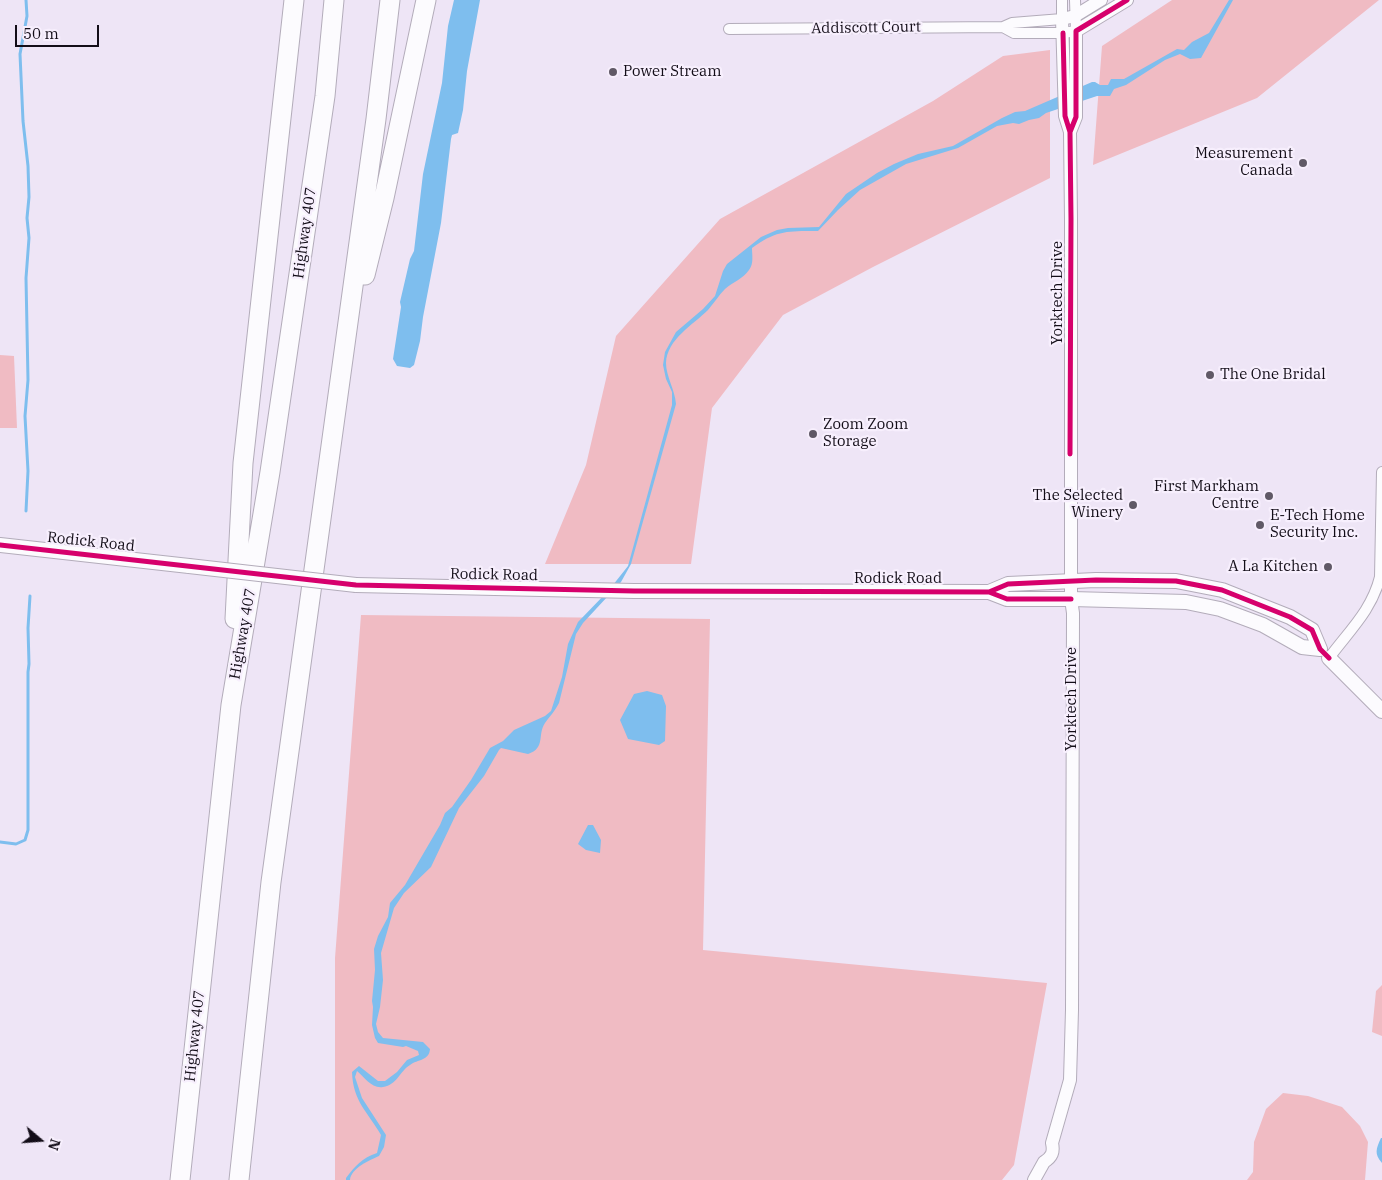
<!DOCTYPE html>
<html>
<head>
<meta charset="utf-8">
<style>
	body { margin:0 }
	#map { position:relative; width:1382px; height:1180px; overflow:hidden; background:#eee5f6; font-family:"IBM Plex Serif",serif }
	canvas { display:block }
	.north { position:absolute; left:15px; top:1115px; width:50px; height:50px; -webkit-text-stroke:4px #f7effd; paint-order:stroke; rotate:108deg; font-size:14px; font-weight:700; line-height:20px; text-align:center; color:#130d18 }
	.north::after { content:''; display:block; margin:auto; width:18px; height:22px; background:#130d18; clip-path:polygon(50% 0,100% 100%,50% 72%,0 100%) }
	.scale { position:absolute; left:15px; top:25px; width:84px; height:22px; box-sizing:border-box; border:2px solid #130d18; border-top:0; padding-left:6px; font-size:15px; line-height:18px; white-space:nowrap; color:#130d18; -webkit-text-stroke:4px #f7effd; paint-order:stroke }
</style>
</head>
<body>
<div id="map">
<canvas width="1382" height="1180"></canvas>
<div class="north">N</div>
<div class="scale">50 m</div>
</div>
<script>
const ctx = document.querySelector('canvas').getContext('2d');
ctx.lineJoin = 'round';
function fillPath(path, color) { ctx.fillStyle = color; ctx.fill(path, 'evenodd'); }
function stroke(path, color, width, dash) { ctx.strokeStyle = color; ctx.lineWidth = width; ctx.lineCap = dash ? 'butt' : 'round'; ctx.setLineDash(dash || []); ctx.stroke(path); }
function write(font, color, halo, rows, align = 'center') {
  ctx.font = font + ' "IBM Plex Serif",serif'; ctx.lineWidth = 4.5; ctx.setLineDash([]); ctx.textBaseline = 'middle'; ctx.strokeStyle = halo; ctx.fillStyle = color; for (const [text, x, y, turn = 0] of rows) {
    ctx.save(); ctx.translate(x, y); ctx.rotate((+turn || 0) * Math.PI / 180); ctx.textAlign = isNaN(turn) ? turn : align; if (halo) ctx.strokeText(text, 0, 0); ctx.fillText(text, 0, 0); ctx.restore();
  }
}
fillPath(new Path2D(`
	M1172,0H1379L1257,98L1093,165L1102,46Z
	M1050,50V178L873,267L783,315L712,408L691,564H545L586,465L616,336L720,219L933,101L1003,56Z
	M0,355L14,356L17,428H0Z
	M361,615L710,619L703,950L1047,983L1014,1165L1002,1180H335V958Z
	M1382,985V1036L1372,1032L1376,991Z
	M1283,1093L1308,1096L1342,1107L1360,1126L1368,1142L1365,1180H1247L1253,1172L1254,1142L1266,1109Z`), '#f0bbc3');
fillPath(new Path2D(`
	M454,0H480L467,71L463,110L458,133L452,135L451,139L441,223L423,317L420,341L414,365L410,368L397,366L393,359L401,307L400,302L410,259L414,251L423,174L442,83L448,26Z
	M1229,0H1233L1201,58L1190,59L1180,54L1165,60L1126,85L1114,89L1110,96H1097L1046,113L1039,118L1029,120L1019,124L1013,123L997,126L958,148L906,164L860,190L838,210L818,231C789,231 776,230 752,248C752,255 754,264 749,270C743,279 733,282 725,289C719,295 714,303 708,310C693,325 667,339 666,363C666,376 675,390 676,404L631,564L621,582L583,623L576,634L559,703C555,711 550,716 545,723C537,735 546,748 528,754L501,748L499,750L484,776L459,808L431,867L404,893L394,908L381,953L383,980L380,1007L376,1024L378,1032L383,1038L423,1042L430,1049C429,1061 418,1059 410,1065C400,1071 397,1085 383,1087C372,1089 364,1077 357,1071L355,1077L362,1098L386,1135L384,1147L379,1156C370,1160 351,1168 350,1180H346V1178C355,1166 362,1158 377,1153L381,1135C368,1112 353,1102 352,1072L359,1066L378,1081H385L397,1072L407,1060L419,1055L418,1051L406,1046L403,1047L378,1043L375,1038L372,1025L373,1007L372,1001L375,970L374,949L378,936L388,917L390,903L405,885L440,825L445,813L452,807L471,780L490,748L503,741L514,730L545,716L551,711L562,677L568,644L578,622L609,590L628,566L672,405V392L666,379L663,365L665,352L676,332L703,309L715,296L723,271L727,264L761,237L777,230L788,228L819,227L846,194L877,173L894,164L918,154L953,146L1002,118L1015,112L1025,111L1092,82H1095L1100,85H1108L1111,79H1124L1177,49L1184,50L1192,42L1209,33Z
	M647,691L662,695L666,706L665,741L659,745L628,739L620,720L634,694Z
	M588,825H593L601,840L600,853L586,850L578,844Z
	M1381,1138H1382V1163C1374,1154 1376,1149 1381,1138Z`), '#7ebeee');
stroke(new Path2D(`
	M26,511L28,471L25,416L28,380L26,278L29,238L27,218L29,197L28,166L23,121L20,54L27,16L26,0
	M0,842L16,844L25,840L28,830V672L29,664L28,628L30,596`), '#7ebeee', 3);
const minor = new Path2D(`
	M1003,27L1014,33H1063L1076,31L1075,0
	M729,29L1003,27L1012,23L1062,19V0
	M1329,658C1349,631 1372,610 1380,577L1382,472`);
const tertiary = new Path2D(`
	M1070,132L1076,117V31L1127,0
	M1044,1162C1052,1157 1054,1152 1052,1143L1070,1080L1072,1010L1073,613L1071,599V219L1070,132L1065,116L1062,19L1075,16L1101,0
	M1034,1180L1044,1162`);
const secondary = new Path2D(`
	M0,545L189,566
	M356,585L634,591L989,592L1007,599H1071L1186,602L1220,609L1263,625L1302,647L1320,649L1312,630L1290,617L1222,590L1176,581L1096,580L1008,584L989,592
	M1329,658L1382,711`);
const motorway = new Path2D(`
	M365,275L384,198L426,0
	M235,619L243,463L294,0
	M180,1180L231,705L270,472L325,96L334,0
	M239,1180L271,882L376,119L390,0`);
stroke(minor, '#b3acba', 12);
stroke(tertiary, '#b3acba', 14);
stroke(secondary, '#b3acba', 16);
stroke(motorway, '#b3acba', 21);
stroke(minor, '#fcfbfe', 10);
stroke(tertiary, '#fcfbfe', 12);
stroke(secondary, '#fcfbfe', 14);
stroke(motorway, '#fcfbfe', 19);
const secondaryBridge = new Path2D(`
	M189,566L356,585`);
stroke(secondaryBridge, '#b3acba', 16, []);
stroke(secondaryBridge, '#fcfbfe', 14);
stroke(new Path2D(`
	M1063,33L1065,116L1070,132L1071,219L1070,454
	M1070,132L1076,117V31L1127,0
	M0,545L356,585L634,591L989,592L1007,599H1071
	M989,592L1008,584L1096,580L1176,581L1222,590L1290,617L1312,630L1320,649L1329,658`), '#d6006c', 5);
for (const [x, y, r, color] of [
	[613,72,5,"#605966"],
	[1303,163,5,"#605966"],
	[1210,375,5,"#605966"],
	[813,434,5,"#605966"],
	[1269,496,5,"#605966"],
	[1133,505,5,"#605966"],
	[1260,525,5,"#605966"],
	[1328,567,5,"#605966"]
]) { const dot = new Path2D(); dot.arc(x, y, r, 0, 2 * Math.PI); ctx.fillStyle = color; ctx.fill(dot); stroke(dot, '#f7effd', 2); }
write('15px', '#130d18', '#f7effd', [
	["Addiscott Court",866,28,-1],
	["Highway 407",305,233,-82],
	["Yorktech Drive",1058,293,-90],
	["Rodick Road",91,542,6],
	["Rodick Road",494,575,1],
	["Rodick Road",898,579],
	["Highway 407",243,634,-80],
	["Yorktech Drive",1072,699,-90],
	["Highway 407",195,1036,-84]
]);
write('15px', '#130d18', '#f7effd', [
	["Power Stream",623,72],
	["Measurement",1293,154,"right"],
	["Canada",1293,171,"right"],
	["The One Bridal",1220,375],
	["Zoom Zoom",823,425],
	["Storage",823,442],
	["First Markham",1259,487,"right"],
	["Centre",1259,504,"right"],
	["The Selected",1123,496,"right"],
	["Winery",1123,513,"right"],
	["E-Tech Home",1270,516],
	["Security Inc.",1270,533],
	["A La Kitchen",1318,567,"right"]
], 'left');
</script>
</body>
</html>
